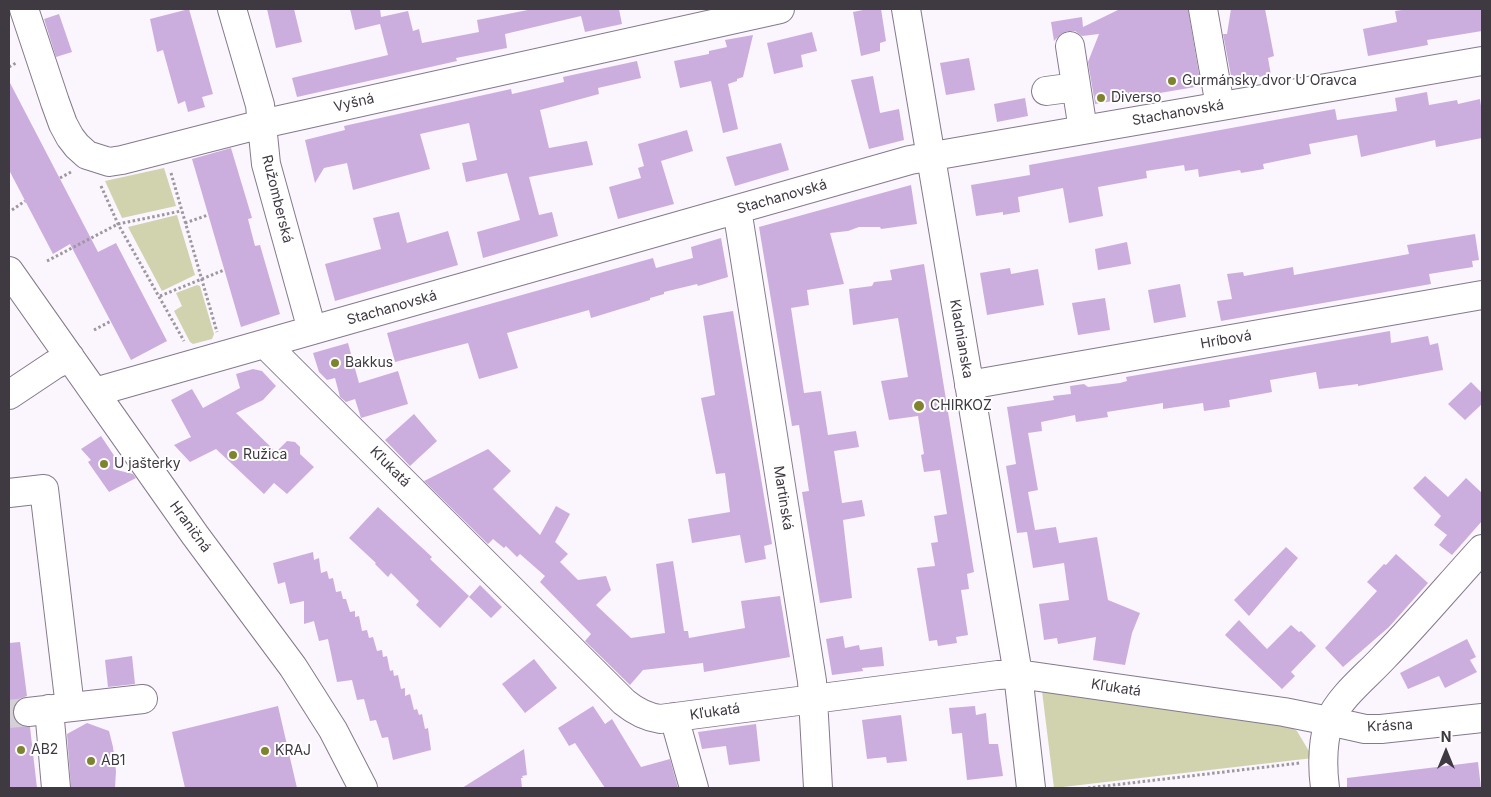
<!DOCTYPE html>
<html>
<head>
<meta charset="utf-8">
<style>
	body { margin:0 }
	#map { position:relative; width:1491px; height:797px; overflow:hidden; background:#fbf5fe; font-family:Inter,sans-serif }
	canvas { display:block }
	.frame { position:absolute; inset:0; border:10px solid #3f3942; pointer-events:none }
	.north { position:absolute; left:1421px; top:727px; width:50px; height:50px; -webkit-text-stroke:4px #fff; paint-order:stroke; rotate:0deg; font-size:14px; font-weight:700; line-height:20px; text-align:center; color:#3f3942 }
	.north::after { content:''; display:block; margin:auto; width:18px; height:22px; background:#3f3942; clip-path:polygon(50% 0,100% 100%,50% 72%,0 100%) }
</style>
</head>
<body>
<div id="map">
<canvas width="1491" height="797"></canvas>
<div class="frame"></div>
<div class="north">N</div>
</div>
<script>
const ctx = document.querySelector('canvas').getContext('2d');
ctx.lineJoin = 'round';
function fillPath(path, color) { ctx.fillStyle = color; ctx.fill(path, 'evenodd'); }
function stroke(path, color, width, dash) { ctx.strokeStyle = color; ctx.lineWidth = width; ctx.lineCap = dash ? 'butt' : 'round'; ctx.setLineDash(dash || []); ctx.stroke(path); }
function write(font, color, halo, rows, align = 'center') {
  ctx.font = font + ' Inter,sans-serif'; ctx.lineWidth = 4; ctx.setLineDash([]); ctx.textBaseline = 'middle'; ctx.strokeStyle = halo; ctx.fillStyle = color; for (const [text, x, y, turn = 0] of rows) {
    ctx.save(); ctx.translate(x, y); ctx.rotate((+turn || 0) * Math.PI / 180); ctx.textAlign = isNaN(turn) ? turn : align; if (halo) ctx.strokeText(text, 0, 0); ctx.fillText(text, 0, 0); ctx.restore();
  }
}
fillPath(new Path2D(`
	M164,168L176,206L122,218L105,181Z
	M177,215L195,275L162,291L128,227Z
	M197,285L200,286L214,334L212,339L193,344L190,342L174,311L182,306L176,293Z
	M1042,691L1289,726L1297,731L1313,758L1054,788Z`), '#d0d3ad');
fillPath(new Path2D(`
	M189,9L213,94L202,97L205,107L188,112L185,101L178,104L163,50L157,52L150,19Z
	M267,9H294L302,42L276,48Z
	M350,9H380L381,17L408,11L413,31L419,29L422,43L479,32L477,20L533,9H619L622,24L585,32L581,16L505,34L507,48L456,58L457,61L297,97L292,78L388,55L380,24L355,30Z
	M868,9H881L886,41L880,43V51L861,56L853,12Z
	M1120,9H1188L1201,86L1095,104L1088,62L1099,34L1082,36L1075,31H1067L1061,34L1054,41L1051,22L1082,17L1083,27Z
	M1231,9H1265L1274,56L1268,58L1271,75L1232,81L1223,34H1227Z
	M1409,9H1482V31L1427,40L1428,45L1368,56L1363,29L1397,22L1395,11Z
	M59,14L72,52L56,57L44,19Z
	M812,32L817,51L801,55L803,67L774,74L767,43Z
	M753,35L743,77L737,79V81L728,84L738,129L723,133L711,81L680,88L674,61L709,54V51L727,47L725,40Z
	M969,58L975,90L946,95L940,63Z
	M637,61L641,78L598,88L599,94L540,110L549,148L587,141L593,165L529,177L539,215L552,212L558,236L483,258L477,232L520,220L507,173L466,182L462,163L477,160L469,123L420,134L430,169L353,190L347,163L324,168L315,183L305,140L345,130L344,126L511,89L512,94L564,82L563,77Z
	M873,76L880,113L899,109L904,140L869,149L851,80Z
	M9,81L98,252L116,243L167,341L131,360L70,244L53,254L9,170Z
	M1427,92L1429,105L1457,100L1458,104L1480,99L1482,113V138L1436,147L1435,140L1361,157L1357,135L1309,144L1311,154L1263,164L1264,169L1241,173L1240,170L1199,177L1198,169L1185,171L1184,165L1146,171L1147,178L1098,187L1103,216L1069,223L1063,188L1018,197L1020,212L1003,215V212L976,216L971,185L1030,175L1029,165L1335,109L1337,120L1397,111L1395,98Z
	M1025,98L1028,116L997,122L994,104Z
	M687,130L693,151L661,161L674,204L618,219L609,187L641,178L638,168L644,166L638,144Z
	M781,143L789,170L735,186L726,157Z
	M231,148L252,218L248,219L255,246L260,245L280,314L241,327L192,159Z
	M911,185L917,224L881,229L880,227H859L848,231L830,233L844,284L807,290L809,305L791,308L804,393L821,391L828,435L856,431L859,447L834,451L842,503L862,500L865,516L843,520L852,598L820,603L802,492L809,491L799,425L792,426L759,227Z
	M399,212L407,243L448,231L458,265L335,301L325,264L381,249L373,218Z
	M1475,234L1479,260L1472,261L1473,267L1429,274L1431,284L1221,321L1217,301L1232,299L1227,274L1243,272L1244,276L1293,267L1294,275L1409,254L1407,245Z
	M721,238L728,277L698,286L697,284L664,292V294L650,298V300L591,318L589,310L507,333L518,368L479,379L468,343L395,362L387,333L653,258L656,268L693,258L691,247Z
	M1127,242L1131,264L1098,270L1095,249Z
	M924,264L974,572L967,574L969,589L961,590L968,635L956,637L957,643L938,646L937,640L929,641L917,568L935,566L931,543L938,542L934,516L947,514L940,470L924,472L921,455L924,454L918,416L889,420L881,381L908,377L898,318L853,325L849,289L872,286L874,282L892,280L890,270Z
	M1010,268L1011,274L1038,269L1044,305L987,315L980,273Z
	M1180,284L1186,317L1154,323L1148,290Z
	M1105,298L1110,330L1078,335L1072,303Z
	M733,311L772,544L764,546L766,559L745,563L740,535L692,543L688,519L730,512L725,473L716,474L701,398L715,395L703,316Z
	M1390,331L1391,343L1428,336L1430,345L1438,343L1443,370L1358,386V384L1319,389L1316,372L1270,380L1272,392L1229,400L1230,407L1204,411L1203,403L1163,409V403L1107,412L1108,417L1076,422L1075,415L1041,422L1042,431L1028,433L1038,490L1028,492L1035,530L1056,527L1059,543L1097,537L1108,600L1140,613L1132,633L1125,665L1093,660L1096,637L1058,644L1057,638L1044,640L1039,604L1069,600L1064,563L1033,568L1027,532L1017,533L1006,466L1016,464L1007,407L1054,400L1053,396L1071,394L1070,386L1084,384L1088,387L1120,383L1127,381L1126,377Z
	M348,343L359,383L398,371L408,404L361,418L355,399L346,402L340,397L335,378L327,380L319,372L313,353Z
	M253,369L262,371L276,386L263,400L236,413L276,452L287,441L295,442L300,447V454L314,467L287,494L274,483L264,494L216,449L190,462L174,445L191,437L171,400L192,389L203,408L240,388L236,374Z
	M1471,382L1482,393V404L1465,420L1448,404Z
	M414,414L437,441L410,466L385,440Z
	M101,436L115,457L113,469L133,474L136,478L109,492L88,462L91,460L81,449Z
	M488,449L511,471L493,489L540,535L556,506L570,514L555,542L568,554L560,562L578,580L606,576L611,590L596,605L631,638L665,633L656,564L673,561L684,631H688L689,638L745,628L741,601L780,596L790,657L704,672L703,663L643,670L630,685L585,641L591,634L540,582L545,576L520,554L517,557L506,546L504,548L493,539L488,544L424,481Z
	M1425,476L1448,497L1466,478L1482,493V521L1452,555L1439,545L1447,535L1434,525L1441,516L1413,488Z
	M378,507L432,557L430,559L469,596L440,628L416,605L419,601L391,573L388,577L375,564L376,563L349,538Z
	M1286,547L1298,558L1249,616L1234,600Z
	M313,552L314,560L319,558L321,573L327,571L329,579L333,578L336,592L341,591L343,599H346L350,612L355,611V617L359,616L362,631L367,630L369,638L373,637L377,651L382,650L383,657L387,656L390,671L393,670L394,676L398,675L401,689L405,688V696L410,694L414,710L417,709L419,715L422,714L425,729L428,728L431,750L393,760L388,737L382,738L376,720L370,721L364,699L357,700L352,680L337,682L328,639L319,641L314,621L304,624V601L290,604L285,582L278,584L273,563Z
	M1396,554L1428,583L1389,627L1343,667L1325,648L1377,591L1367,582L1384,564L1386,565Z
	M480,585L502,607L491,618L469,597Z
	M1239,620L1267,649L1291,625L1299,632L1301,631L1316,646L1291,672L1295,676L1282,689L1225,635Z
	M843,636L845,648L859,645L860,650L882,647L884,666L862,668L863,671L832,675L826,639Z
	M1467,639L1476,657L1470,660L1477,672L1445,688L1439,676L1408,689L1400,673Z
	M20,642L27,696L19,699L14,705L13,714L16,722L21,726L30,727L37,788H9V643Z
	M132,656L135,684L108,687L105,660Z
	M534,659L557,688L525,713L502,684Z
	M278,706L297,788H185L172,732Z
	M593,706L605,724L612,719L641,767L670,759L678,788H605L575,743L569,746L558,728Z
	M975,706L976,715L986,713L989,744H998L1003,776L967,780L962,733L952,734L949,708Z
	M901,715L907,761L887,763L886,757L867,759L862,720Z
	M87,723L109,731L113,747L116,771L115,788H71L67,734Z
	M756,724L760,761L729,765L726,746L702,749L698,732Z
	M524,749L527,775L522,776L523,778H521L522,788H462Z
	M1478,762L1481,788H1347V778Z`), '#ccaede');
stroke(new Path2D(`
	M9,714L28,712`), '#d5cfd8', 28, [28, 14]);
const minor = new Path2D(`
	M24,9L55,102L63,124L70,137L77,146L87,155L109,162L122,160L262,124L780,9
	M232,9L260,105L266,164L312,330
	M906,9L1018,674L1031,788
	M1203,9L1220,106
	M1070,46L1083,130
	M1046,91L1076,87
	M737,209L812,681L818,788
	M9,271L195,535L293,667L333,730L363,788
	M265,344L624,702C635,711 646,717 660,719L998,675L1018,674L1284,712L1329,721C1342,694 1366,677 1386,655C1419,621 1450,584 1482,549
	M969,385L1482,295
	M95,392L910,160L1482,61
	M9,395L54,365L70,357
	M9,493L44,489L70,707
	M49,709L56,788
	M28,712L143,699
	M674,717L694,788
	M1325,788C1322,765 1322,744 1329,721L1365,729H1381L1482,718`);
stroke(minor, '#85798c', 30);
stroke(new Path2D(`
	M9,67L16,63
	M171,173L217,332
	M60,178L71,172
	M101,186L118,224L184,341
	M12,210L25,201
	M185,223L208,215
	M47,261L118,224L181,211
	M160,296L224,270
	M94,330L111,321
	M1088,788L1300,763`), '#9d97a0', 3, [2.5, 2.5]);
stroke(minor, '#fff', 28);
for (const [x, y, r, color] of [
	[1172,81,5,"#80832d"],
	[1101,98,5,"#80832d"],
	[335,363,5,"#80832d"],
	[919,406,6,"#80832d"],
	[233,455,5,"#80832d"],
	[104,464,5,"#80832d"],
	[21,750,5,"#80832d"],
	[265,751,5,"#80832d"],
	[91,761,5,"#80832d"]
]) { const dot = new Path2D(); dot.arc(x, y, r, 0, 2 * Math.PI); ctx.fillStyle = color; ctx.fill(dot); stroke(dot, '#fff', 2); }
write('14px', '#3f3942', '#fff', [
	["Gurmánsky dvor U Oravca",1182,81],
	["Diverso",1111,98],
	["Bakkus",345,363],
	["CHIRKOZ",930,406],
	["Ružica",243,455],
	["U jašterky",114,464],
	["AB2",31,750],
	["KRAJ",275,751],
	["AB1",101,761]
], 'left');
write('14px', '#3f3942', '#fff', [
	["Vyšná",354,103,-13],
	["Stachanovská",1178,113,-10],
	["Stachanovská",782,197,-16],
	["Ružomberská",277,199,76],
	["Stachanovská",392,308,-16],
	["Kladnianska",961,339,80],
	["Hríbová",1226,340,-10],
	["Kľukatá",390,467,45],
	["Martinská",783,498,81],
	["Hraničná",190,527,54],
	["Kľukatá",1116,688,9],
	["Kľukatá",715,712,-8],
	["Krásna",1390,726,-3]
]);
</script>
</body>
</html>
